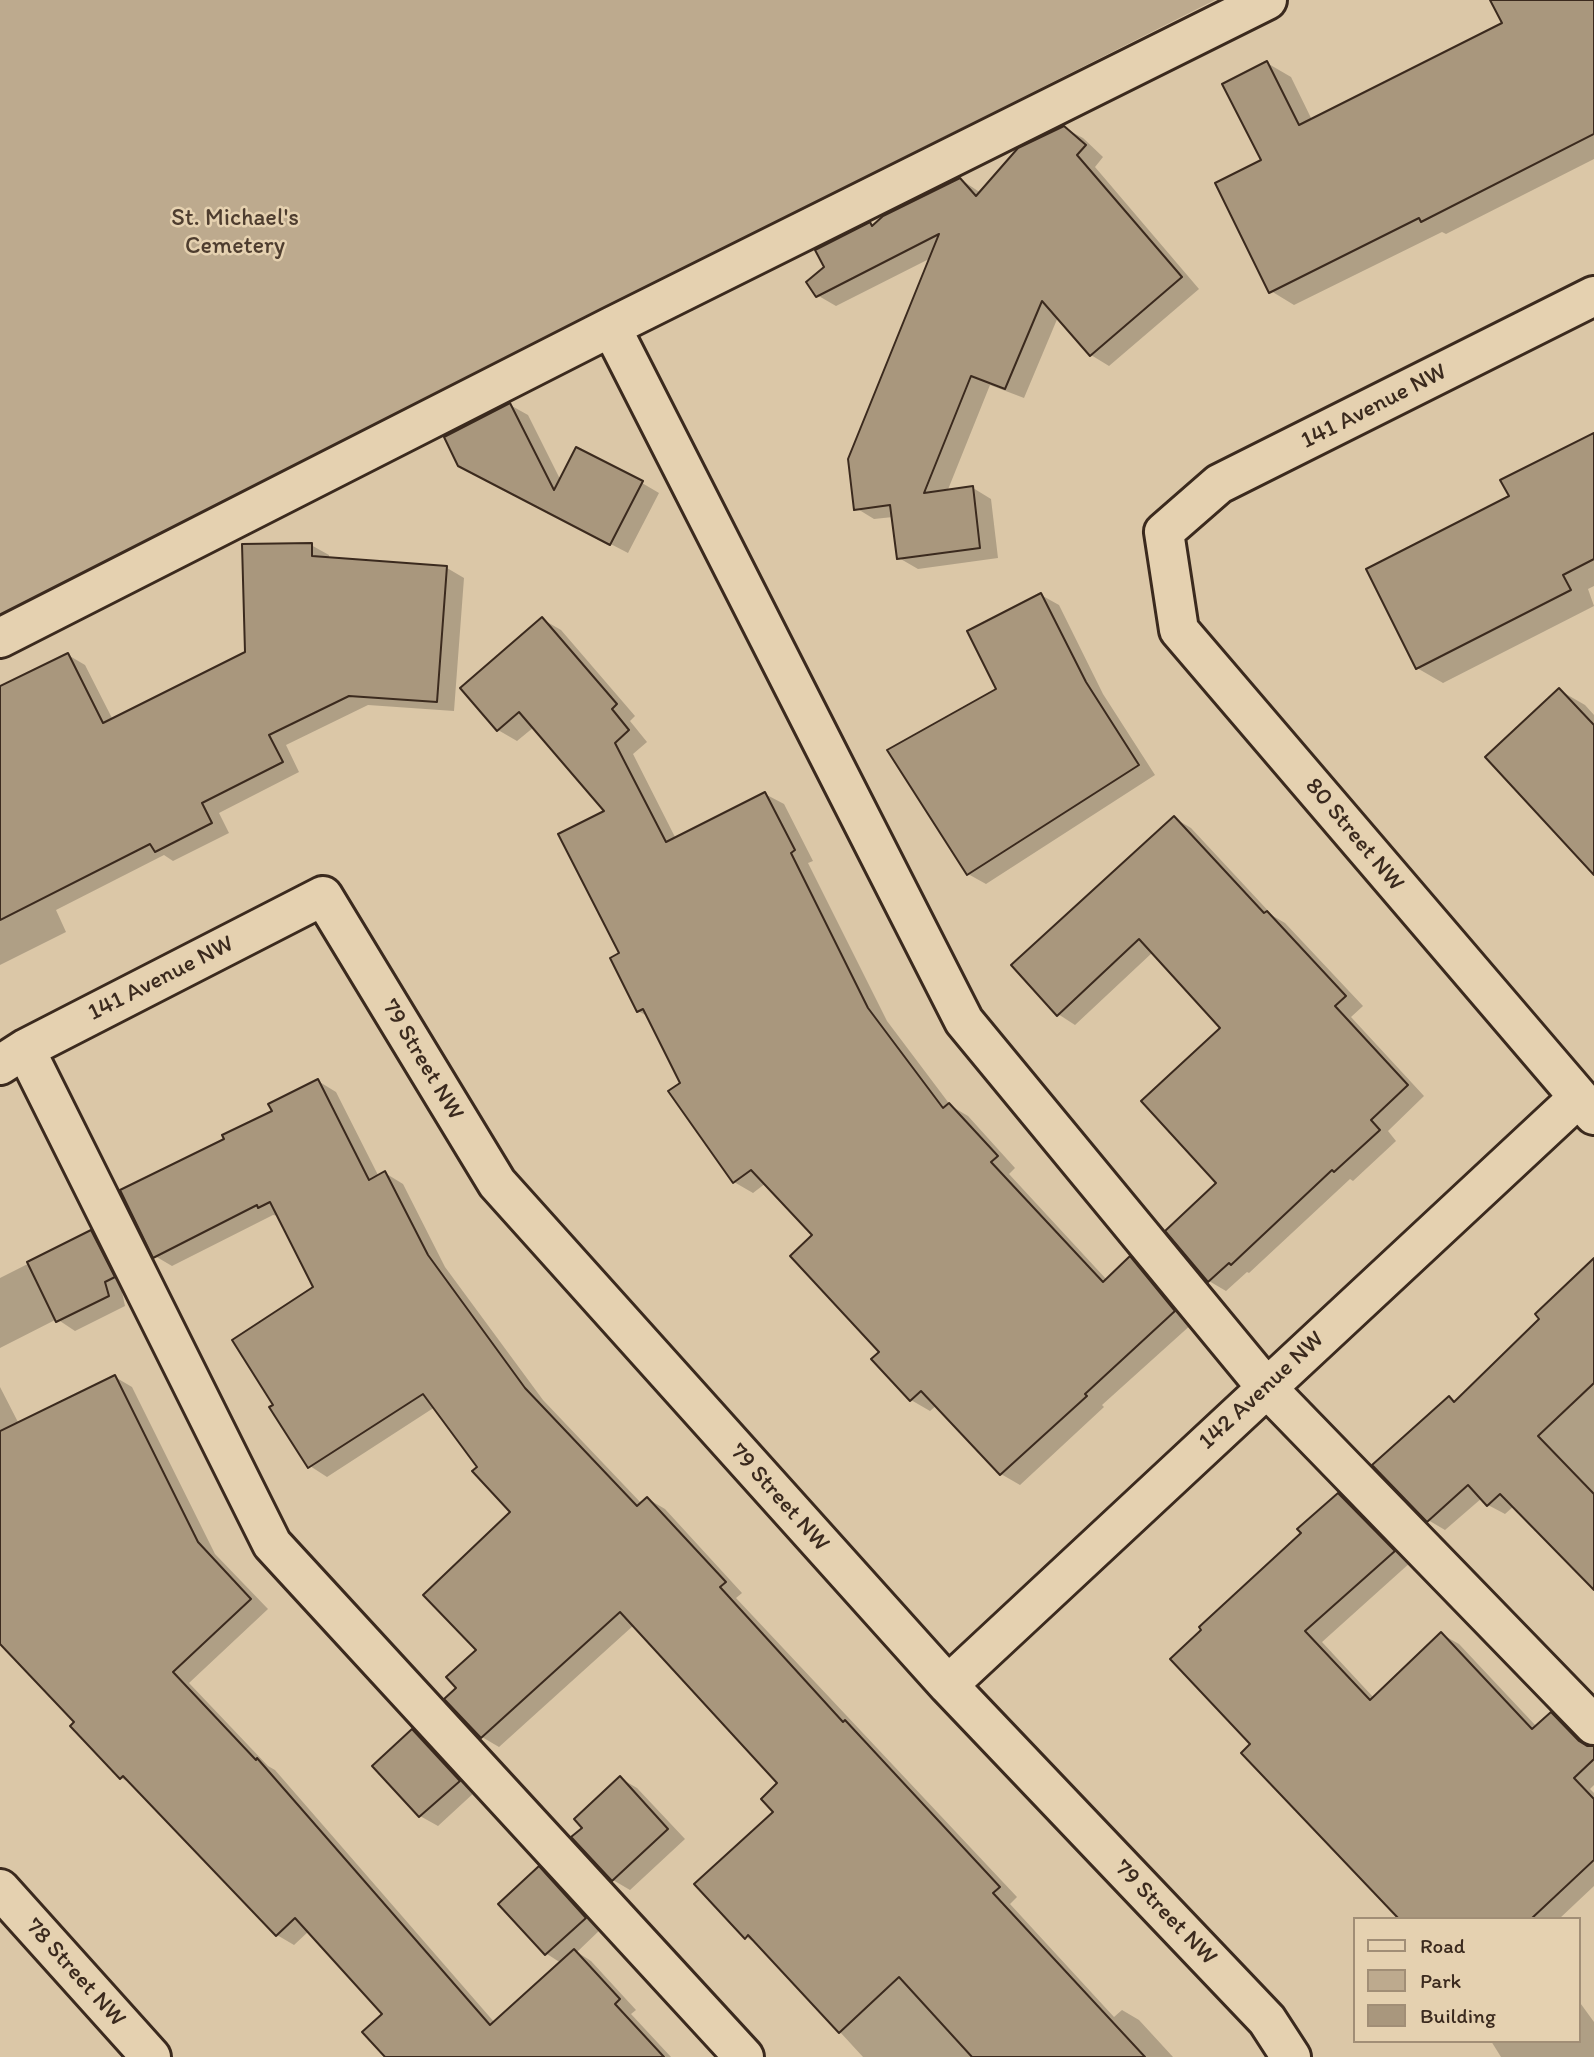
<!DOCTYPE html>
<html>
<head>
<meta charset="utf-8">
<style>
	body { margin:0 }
	#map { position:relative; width:1594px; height:2057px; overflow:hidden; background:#dbc7a7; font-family:Itim,sans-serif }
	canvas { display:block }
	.legend { position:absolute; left:1353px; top:1917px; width:228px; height:126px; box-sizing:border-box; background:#e5d1b0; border:2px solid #a18e76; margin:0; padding:9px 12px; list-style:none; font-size:21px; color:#3b2a1e }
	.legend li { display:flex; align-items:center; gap:14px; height:35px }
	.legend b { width:35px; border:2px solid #a18e76 }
</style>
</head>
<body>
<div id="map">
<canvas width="1594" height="2057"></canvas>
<ul class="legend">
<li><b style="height:9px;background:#e5d1b0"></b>Road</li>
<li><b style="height:19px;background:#bdaa8e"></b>Park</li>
<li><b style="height:19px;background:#a9977d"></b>Building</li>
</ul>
</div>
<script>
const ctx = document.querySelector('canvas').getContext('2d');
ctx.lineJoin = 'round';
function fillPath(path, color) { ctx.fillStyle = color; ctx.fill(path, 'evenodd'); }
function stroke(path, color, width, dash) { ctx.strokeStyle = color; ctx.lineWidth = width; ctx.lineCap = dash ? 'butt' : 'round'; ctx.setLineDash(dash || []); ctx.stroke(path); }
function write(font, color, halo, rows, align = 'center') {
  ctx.font = font + ' Itim,sans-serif'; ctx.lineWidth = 5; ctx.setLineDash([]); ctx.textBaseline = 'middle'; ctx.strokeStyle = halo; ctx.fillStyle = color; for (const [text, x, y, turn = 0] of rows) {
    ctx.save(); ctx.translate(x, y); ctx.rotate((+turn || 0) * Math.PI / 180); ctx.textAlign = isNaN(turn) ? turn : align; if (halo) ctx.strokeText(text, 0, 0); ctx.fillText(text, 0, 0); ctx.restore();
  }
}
fillPath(new Path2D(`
	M0,0H1215L0,614Z`), '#bdaa8e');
fillPath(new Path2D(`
	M1492,0H1594V159L1446,234L1442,232L1294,305L1271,291L1264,161L1267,63L1291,77L1312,120L1504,24Z
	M1064,128L1083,138L1103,157L1095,167L1199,289L1109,366L1091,355L1058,317L1024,398L990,385L947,492L973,488L991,499L998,558L918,569L899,558L893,517L874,519L856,508L931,258L836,306L817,295L870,224L874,226L960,179L981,193Z
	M510,405L528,415L561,481L642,483L659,493L628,553L478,475Z
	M1594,435V586L1588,589L1594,606L1443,683L1417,668L1511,497Z
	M311,545L329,555V559L447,568L464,578L454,711L368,705L286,745L299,772L219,813L229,833L173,861L164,855L56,910L66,932L0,965V699L68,655L85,665L113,720L247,653Z
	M1041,595L1059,605L1103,694L1155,775L986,884L968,874Z
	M542,619L561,630L635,716L630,721L647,742L633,754L676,839L765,794L784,804L813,861L808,863L887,1021L951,1106L968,1116L1015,1168L1009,1174L1107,1280L1130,1258L1149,1269L1193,1323L1102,1405L1104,1407L1020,1485L1001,1474L937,1405L930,1411L911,1400L881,1352L814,1235L766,1183L753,1193L734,1182L649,1017L638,1011L622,954L606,811L534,727L517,741L498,730Z
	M1559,690L1585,705L1594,715V872Z
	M1174,818L1191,828L1273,916L1285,923L1363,1006L1351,1017L1424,1096L1388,1131L1396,1141L1353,1181L1350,1179L1249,1273L1247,1272L1226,1291L1209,1281L1219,1183L1223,1028L1153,952L1075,1025L1058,1014Z
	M318,1081L336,1092L379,1177L385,1173L403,1184L445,1267L543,1400L642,1504L648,1499L665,1509L742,1593L736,1598L1017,1897L1010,1904L1114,2017L1122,2010L1139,2020L1173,2057H863L761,1946L746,1937L780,1783L634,1625L499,1747L482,1737L459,1688L478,1650L513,1512L435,1407L327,1477L310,1466L276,1405L315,1288L279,1216L273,1215L172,1266L155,1256L226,1140Z
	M91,1232L108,1242L131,1287L122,1292L125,1306L75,1331L57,1319L0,1348V1278Z
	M1594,1283V1587L1514,1506L1505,1514L1488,1505L1482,1498L1445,1530L1428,1520L1449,1398L1457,1402Z
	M115,1377L132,1387L215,1554L268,1609L189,1683L268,1766L275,1770L495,2023L561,1963L547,1954L500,1904L539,1869L557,1879L602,1928L577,1952L591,1961L636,2010L631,2014L671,2057H387L384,2014L309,1931L294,1945L277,1935L136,1786L121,1778L0,1624V1387L19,1424Z
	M1338,1495L1356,1505L1411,1562L1322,1642L1374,1698L1441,1634L1459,1644L1537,1727L1551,1714L1569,1724L1594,1748V1785L1590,1789L1594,1793V1886L1559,1919H1409L1253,1745L1303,1533Z
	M413,1731L430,1741L476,1791L438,1826L420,1816L375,1766Z
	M620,1778L637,1788L685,1839L630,1890L613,1880L584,1828Z
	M1578,2000L1594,2022V2057H1501L1491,2041H1578Z`), '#0003');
const building = new Path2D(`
	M1490,0H1594V134L1421,222L1419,218L1269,293L1215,183L1261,160L1222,84L1267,61L1299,125L1502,23Z
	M1064,126L1086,145L1077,155L1182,277L1090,356L1042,301L1005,389L971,376L924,493L973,486L980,548L897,559L890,505L854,510L848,459L939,234L816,297L806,282L824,267L815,250L870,222L872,226L883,216L960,178L976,196L1018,148Z
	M510,403L554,490L576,447L643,481L610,545L458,466L444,437Z
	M1594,433V559L1563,575L1571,590L1416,669L1366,569L1509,496L1500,480Z
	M312,543V556L447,566L437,702L349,696L269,735L283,762L202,803L212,823L155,852L150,844L0,920V686L68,653L103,723L245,652L242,544Z
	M1041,593L1086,682L1139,765L967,875L887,750L996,689L967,631Z
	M542,617L617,704L612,709L629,730L615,743L666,842L765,792L795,850L791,853L868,1008L943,1108L949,1103L998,1156L991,1162L1103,1282L1130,1256L1175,1311L1085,1394L1087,1396L1000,1475L921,1391L910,1401L871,1359L879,1352L790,1256L812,1235L751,1170L733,1183L668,1091L680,1083L643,1009L637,1012L610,958L619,953L558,834L604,811L519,712L497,731L460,688Z
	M1559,688L1594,725V875L1485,757Z
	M1174,816L1264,913L1267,911L1346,996L1335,1006L1408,1085L1371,1120L1380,1130L1334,1172L1332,1170L1231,1265L1229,1263L1208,1282L1165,1231L1216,1183L1141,1101L1220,1028L1139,939L1057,1016L1011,965Z
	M318,1079L369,1180L385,1171L428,1255L525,1388L637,1506L647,1497L726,1582L720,1587L843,1722L845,1720L1000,1887L993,1893L1145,2057H972L899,1977L839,2033L748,1935L745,1939L694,1884L773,1812L761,1799L777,1783L620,1612L481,1738L444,1699L456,1688L446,1677L476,1650L423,1595L510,1512L472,1471L477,1467L423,1394L308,1468L269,1407L273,1405L232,1340L313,1287L270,1202L258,1208L257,1205L153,1258L120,1190L224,1139L222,1135L272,1111L268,1104Z
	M91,1230L115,1277L105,1282L109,1296L56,1322L27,1262Z
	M1594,1258V1383L1538,1436L1594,1494V1590L1500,1494L1487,1506L1468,1485L1427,1522L1372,1465L1449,1396L1454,1402L1539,1319L1535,1314Z
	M115,1375L198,1542L251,1599L173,1672L256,1760L257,1758L490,2025L574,1949L620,1999L615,2004L664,2057H385L362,2032L382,2014L295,1918L276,1936L123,1776L120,1779L70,1726L74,1722L0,1644V1431Z
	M1338,1493L1395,1551L1305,1631L1370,1700L1441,1632L1532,1729L1551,1712L1579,1741L1587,1746H1594V1759L1574,1778L1594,1799V1860L1531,1919H1399L1241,1753L1250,1744L1170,1659L1201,1630L1199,1627L1301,1533L1297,1529Z
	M412,1729L460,1781L419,1817L372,1766Z
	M620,1776L668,1829L612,1881L571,1837L582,1828L574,1819Z
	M539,1866L586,1918L545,1955L498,1904Z`);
fillPath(building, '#a9977d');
stroke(building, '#3b2a1e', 2);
const minor = new Path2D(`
	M1594,296L1219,484L1164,532L1179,630L1594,1115
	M611,327L964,1021L1266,1387L1594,1725
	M0,638L611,327L1267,0
	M25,1049L272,1544L744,2057
	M0,1065L25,1049L323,896L497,1183L948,1685L1267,2020L1291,2057
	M948,1685L1578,1098
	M0,1889L151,2057`);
stroke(minor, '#3b2a1e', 44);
stroke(minor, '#e5d1b0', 38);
write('24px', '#4e3d2f', '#e5d1b0', [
	["St. Michael's",235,219],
	["Cemetery",235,247]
]);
write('24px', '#3b2a1e', '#e5d1b0', [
	["141 Avenue NW",1374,407,-27],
	["80 Street NW",1354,835,50],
	["141 Avenue NW",161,979,-27],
	["79 Street NW",422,1060,59],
	["142 Avenue NW",1262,1391,-43],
	["79 Street NW",779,1498,48],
	["79 Street NW",1165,1913,46],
	["78 Street NW",75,1973,48]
]);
</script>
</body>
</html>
